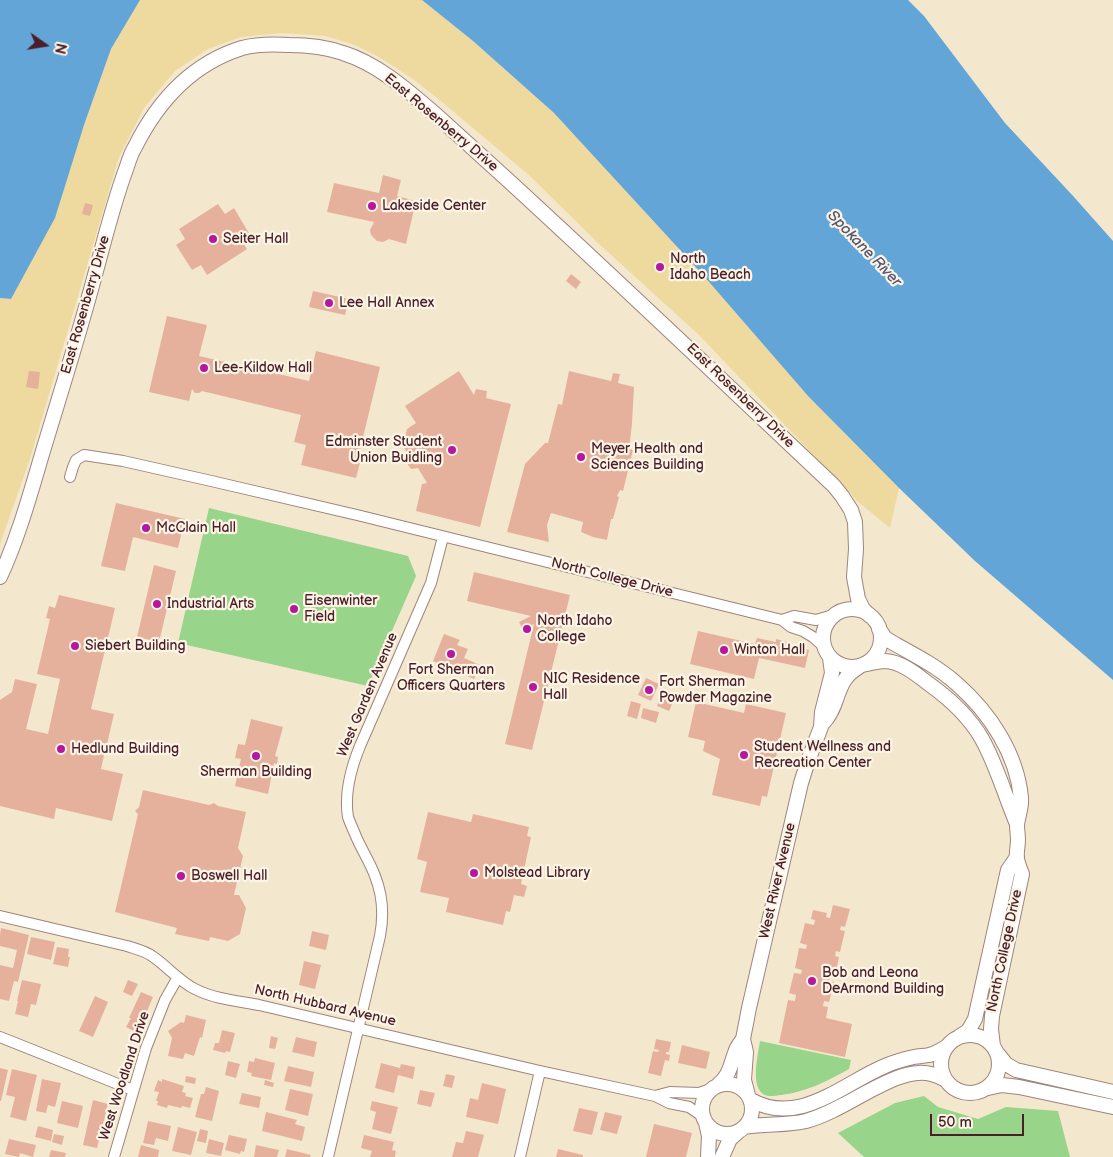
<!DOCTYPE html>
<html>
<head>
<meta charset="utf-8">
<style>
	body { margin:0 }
	#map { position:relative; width:1113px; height:1157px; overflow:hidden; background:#f3e8ce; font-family:"Balsamiq Sans",sans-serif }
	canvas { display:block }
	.north { position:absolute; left:20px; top:20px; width:50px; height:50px; -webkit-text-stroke:4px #fcf5e5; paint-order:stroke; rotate:103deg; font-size:14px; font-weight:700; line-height:20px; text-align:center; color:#4a1f2b }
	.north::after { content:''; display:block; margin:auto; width:18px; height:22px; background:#4a1f2b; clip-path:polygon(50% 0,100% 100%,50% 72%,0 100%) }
	.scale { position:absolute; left:930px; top:1114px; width:94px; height:22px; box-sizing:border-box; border:2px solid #4a1f2b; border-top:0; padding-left:6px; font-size:15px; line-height:18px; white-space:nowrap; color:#4a1f2b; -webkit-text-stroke:4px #fcf5e5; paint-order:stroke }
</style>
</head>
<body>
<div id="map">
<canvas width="1113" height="1157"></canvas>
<div class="north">N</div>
<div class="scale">50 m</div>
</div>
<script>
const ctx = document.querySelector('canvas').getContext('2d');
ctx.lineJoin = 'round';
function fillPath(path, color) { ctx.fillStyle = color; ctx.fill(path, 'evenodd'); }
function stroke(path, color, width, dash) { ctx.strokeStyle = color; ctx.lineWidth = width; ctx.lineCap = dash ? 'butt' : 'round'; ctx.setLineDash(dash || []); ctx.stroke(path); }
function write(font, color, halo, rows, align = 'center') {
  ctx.font = font + ' "Balsamiq Sans",sans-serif'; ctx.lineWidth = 4.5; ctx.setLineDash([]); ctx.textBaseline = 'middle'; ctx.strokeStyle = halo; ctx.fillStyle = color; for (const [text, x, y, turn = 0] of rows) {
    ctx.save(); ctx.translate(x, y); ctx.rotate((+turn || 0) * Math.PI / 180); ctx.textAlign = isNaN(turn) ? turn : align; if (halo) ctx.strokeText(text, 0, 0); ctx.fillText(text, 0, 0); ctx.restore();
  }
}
fillPath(new Path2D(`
	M209,508L408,556L416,576L368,686L178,643Z
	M760,1041L851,1060L849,1069C827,1081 807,1092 781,1095C773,1096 765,1098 760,1091C752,1080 758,1054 760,1041Z
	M924,1096L938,1107L978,1119L1006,1107L1058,1111L1070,1157H864L838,1133L895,1103Z`), '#98d489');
fillPath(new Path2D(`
	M140,0H422L473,41L554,113L703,275L808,396L899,488L890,528L857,501L841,482L817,459L699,335L599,244L530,176L436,97L410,77L379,57L355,45L325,36L282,33L241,37L208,49L175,71L144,108L119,157L30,459L0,544V298L11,299L84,125L111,49Z`), '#eeda9e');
fillPath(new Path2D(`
	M0,0H140L111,49L84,125L55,218L11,299L0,298Z
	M422,0H908L924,16L1005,123L1074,197L1113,241V680L975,561L899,488L808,396L703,275L554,113L473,41Z`), '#64a5d7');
fillPath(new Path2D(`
	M383,175L401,180L397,196L416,201L406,244L389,239L383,242L377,241L371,235L370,230L374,222L327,212L334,183L379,193Z
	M85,203L93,205L90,216L82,214Z
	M218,204L225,214L234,208L250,235L241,240L247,249L207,275L201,265L192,270L176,245L185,239L179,229Z
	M571,274L581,282L576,289L566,281Z
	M313,291L349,299L345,315L309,307Z
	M167,316L207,325L199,356L309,381L316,351L380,367L359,454L362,455L356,478L301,465L306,445L294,442L301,415L202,391L199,393H195L192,389L189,401L149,392Z
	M29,371L40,372L38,389L26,387Z
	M459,371L474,395L476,389L487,391L486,398L511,404L480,527L416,511L422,484L427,483L418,468L411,469L404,459L408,454L403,446L407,429L416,423L405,406Z
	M569,371L611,381L613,373L620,374L618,383L634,387L632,424L629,449L633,450L623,491L620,490L617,496L619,497L613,519H611L607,540L593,537L581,532L583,522L551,513L547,525L549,542L507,532L525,464L545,443H548L558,404L562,405Z
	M116,503L185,519L178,548L133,537L125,571L101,566Z
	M154,565L176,571L159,642L137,637Z
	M474,572L570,595L532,750L505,744L534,624L523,630L519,622L531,616L467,601Z
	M59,595L115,608L91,709L114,714L107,744L123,748L121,755L105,751L101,769L123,774L112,821L56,808L54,819L0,806V700L12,692L15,679L37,684L26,729L48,734L60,679L37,674L50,619L46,618L49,606L55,608Z
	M698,631L755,644L757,638L776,642V639L787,642L786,644L809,650L805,668L759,658L754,679L690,664Z
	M444,634L460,640L457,645L468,649L464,658L480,665L474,679L433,661Z
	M646,678L659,684L651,701L638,695Z
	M662,693L675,698L669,711L657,706Z
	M631,701L641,704L637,719L627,716Z
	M696,702L744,713L746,704L786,713L767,797L762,796L760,806L712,795L720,759L703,751L705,741L688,737Z
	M643,708L659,712L656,723L641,718Z
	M251,719L283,727L275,756L278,757L277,764L274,763L268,794L235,786L241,759L235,758L238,744L245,745Z
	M143,790L209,805L214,803L218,806L246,812L238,848L243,856L234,895H239L246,908L240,934L228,941L210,937L209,941L175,934L177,928L115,912L138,814L135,811L139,807Z
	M428,812L471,822L473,814L529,827L527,836L531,837L521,884L527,886L524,897L514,895L510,912L506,911L503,925L446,912L449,898L420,892L427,862L417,859Z
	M833,905L850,909L845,927L841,926L840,930L845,931L840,952L836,951L835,956L839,957L835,977L830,976L829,981L834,982L829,1002L824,1001L823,1006L828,1007L826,1018L852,1024L845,1057L779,1043L788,1000L795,1001L796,995L789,993L794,973L801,974L802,970L795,968L799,948L806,949L807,945L800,943L805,923L814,925L815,920L811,919L813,910L827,913L826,917L830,918Z
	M1,928L29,935L18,982L14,981L9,1001L0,999V965L13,968L17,950L0,946V935Z
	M312,931L329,935L326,950L309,946Z
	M31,937L55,942L51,960L27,954Z
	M57,947L69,949L68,957H70L68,967L53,964Z
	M304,961L321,965L315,989L299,985Z
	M22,980L41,984L36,1005L31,1004L28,1017L15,1014L18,1001H17Z
	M128,980L138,984L132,996L123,992Z
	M141,992L153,997L142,1023H140L136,1032L126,1027L131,1018H129Z
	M95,996L108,1002L93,1037L79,1031Z
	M186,1015L206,1020L202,1038L200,1037L194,1056L185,1053L183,1059L168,1056L172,1038L168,1031L181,1022L184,1023Z
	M222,1030L235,1033L230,1052L226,1051L225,1053L213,1050L215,1043H219Z
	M271,1036L278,1038L275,1049L269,1048Z
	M296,1037L317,1042L314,1057L292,1052Z
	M656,1039L671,1042L669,1052H666V1054L670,1055L669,1061L665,1060L661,1076L648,1073L653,1051L658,1052L659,1050L654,1049Z
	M682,1045L710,1052L706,1069L678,1063Z
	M255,1058L275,1063L271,1080L251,1076L252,1073L247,1072L249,1061L254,1062Z
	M228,1061L240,1064L236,1078L225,1075Z
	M381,1063L400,1068L401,1064L415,1067L413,1079L398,1075L394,1093L375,1088Z
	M288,1066L314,1072L311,1087L284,1081Z
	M0,1068L8,1070L1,1101H0Z
	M12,1069L37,1075L26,1121L10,1117L15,1097L6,1095Z
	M446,1074L455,1076L452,1088L443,1086Z
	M186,1076L196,1078L195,1084L185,1082Z
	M42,1079L61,1083L55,1107L48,1105L46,1113L36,1111Z
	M162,1079L184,1086L182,1092L186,1093L185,1096L193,1098L190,1108L182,1106L181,1108L168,1105L167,1108L157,1105L158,1101H156L159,1092L154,1091L158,1080L162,1082Z
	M265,1080L274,1083L273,1087L264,1085Z
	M482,1083L506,1089L498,1124L466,1117L470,1098L478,1100Z
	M206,1087L219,1091L212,1121L195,1117L201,1094H204Z
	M290,1089L313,1094L308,1116L285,1110Z
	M420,1090L435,1093L431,1107L417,1104Z
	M242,1093L261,1097L259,1108L239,1104Z
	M93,1100L108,1104L97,1148L83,1145Z
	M62,1101L83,1106L78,1128L57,1123Z
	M372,1101L398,1107L391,1134L372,1129L376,1112L370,1110Z
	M579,1108L598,1112L592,1135L573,1131Z
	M266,1112L297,1120L295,1124L305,1127L302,1141L262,1131Z
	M605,1112L622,1116L617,1134L600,1130Z
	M148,1121L171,1126L168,1141L156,1138L154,1145L143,1143Z
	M654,1124L692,1133L686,1157H646Z
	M38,1126L53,1130L51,1141L35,1137Z
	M178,1127L197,1132L191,1155L172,1151Z
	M200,1129L208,1131L206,1143L197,1141Z
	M466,1131L484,1135L478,1157H452L456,1142L463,1143Z
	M54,1134L64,1136L62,1145L52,1142Z
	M229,1135L247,1139L244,1152L241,1151L240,1154L225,1150Z
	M364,1135L394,1142L392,1150L396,1151L395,1157H370L372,1151L361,1148Z
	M9,1139L36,1145L33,1157L20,1153L19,1157L5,1154Z
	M209,1139L224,1143L221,1156L206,1153Z
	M141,1145L159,1150L158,1157H138Z
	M256,1145L279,1150L277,1157H254Z
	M287,1149L311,1155L310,1157H285Z
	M558,1149L583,1155V1157H556Z
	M51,1150L66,1153L65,1157H49Z`), '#e5b19d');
const street = new Path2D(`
	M70,477L73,467L76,460L84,455L123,461L207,480L357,515L782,620L791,627L803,631L813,637L822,645L825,652
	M782,620L794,616L816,620L833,615
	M0,916L127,946C136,949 145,951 152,956C167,966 179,981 195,989C214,999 238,1001 259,1005L540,1071L655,1096L669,1103L689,1107L702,1116
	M0,1037L133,1090
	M655,1096L670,1092L699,1093L711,1089
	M114,1157L146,1048L165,1000L178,977
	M328,1157L380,936C384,915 383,896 375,876C370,862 361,849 355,834C353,829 350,823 348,817C344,792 351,768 360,746L431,583L443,537
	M520,1157L540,1071`);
const secondary = new Path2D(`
	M0,577C20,534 32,487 46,441C63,385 81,328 96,271C105,238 113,205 125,172C128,164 130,155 135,147C158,101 191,64 242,48C257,44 274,44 289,45C307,45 326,47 343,53C378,64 407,90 434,113C459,136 485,159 510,182C619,282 726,384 834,486L842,496L851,510L855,522L856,549L854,577L858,599L863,609L870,616
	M823 638a29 29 0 1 1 58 0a29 29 0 1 1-58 0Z
	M879,629L885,638L893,643C915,655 938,667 957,684C990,713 1017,754 1021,798C1022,807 1018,816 1017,825C1017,830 1018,835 1018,840C1018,846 1016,853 1017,859C1018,864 1020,869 1022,874L992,1016L991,1029L993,1046
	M866,664C872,663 879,661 885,661C902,662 916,674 929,684C950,699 969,716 982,739C997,766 1005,796 1017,824
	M824,722C841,703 834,681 859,667
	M941 1064a29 29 0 1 1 58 0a29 29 0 1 1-58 0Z
	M960,1036L968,1031L975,1019L1008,870L1017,857
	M998,1054L1006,1064L1016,1070L1113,1092
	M702 1109a25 25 0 1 1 50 0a25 25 0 1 1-50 0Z
	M718,1085C730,1075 730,1066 735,1053C736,1048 740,1043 743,1039
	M988,1088L1002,1085L1019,1087L1113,1107
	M748,1095L744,1080L746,1052L743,1039L749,1008L801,783L808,761L821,727L822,712L832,673L830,658
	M751,1100C799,1127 842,1084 885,1066C894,1062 904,1059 914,1057C919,1056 924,1056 929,1055C935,1054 941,1050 946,1047
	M706,1123L709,1136L708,1157
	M745,1127C765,1123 786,1126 806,1121C831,1114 853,1099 875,1088C889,1081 903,1074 918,1073C927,1072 936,1075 944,1079
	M722,1157L730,1139L739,1131`);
stroke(street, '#9e847c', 12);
stroke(secondary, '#9e847c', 16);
stroke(street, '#fff', 10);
stroke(secondary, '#fff', 14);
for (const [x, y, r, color] of [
	[372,206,5,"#b5179e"],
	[213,239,5,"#b5179e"],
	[660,267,5,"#b5179e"],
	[329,303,5,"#b5179e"],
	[204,368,5,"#b5179e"],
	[452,450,5,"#b5179e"],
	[581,457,5,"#b5179e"],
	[146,528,5,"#b5179e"],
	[157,604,5,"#b5179e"],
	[294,609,5,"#b5179e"],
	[527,629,5,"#b5179e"],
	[75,646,5,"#b5179e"],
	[724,650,5,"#b5179e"],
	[451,654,5,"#b5179e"],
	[533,687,5,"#b5179e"],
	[649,690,5,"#b5179e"],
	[61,749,5,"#b5179e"],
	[744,755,5,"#b5179e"],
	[256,756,5,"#b5179e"],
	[474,873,5,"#b5179e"],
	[181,876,5,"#b5179e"],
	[812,981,5,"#b5179e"]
]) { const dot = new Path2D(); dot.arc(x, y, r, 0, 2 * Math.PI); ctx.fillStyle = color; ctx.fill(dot); stroke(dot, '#fcf5e5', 2); }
write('14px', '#4a1f2b', '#fcf5e5', [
	["East Rosenberry Drive",441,123,40],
	["East Rosenberry Drive",86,305,-74],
	["East Rosenberry Drive",740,396,44],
	["North College Drive",612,578,14],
	["West Garden Avenue",368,695,-67],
	["West River Avenue",778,881,-77],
	["North College Drive",1005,951,-78],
	["North Hubbard Avenue",325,1006,13],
	["West Woodland Drive",125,1076,-72]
]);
write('14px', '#4a1f2b', '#fcf5e5', [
	["Lakeside Center",382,206],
	["Seiter Hall",223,239],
	["North",670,259],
	["Idaho Beach",670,275],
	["Lee Hall Annex",339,303],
	["Lee-Kildow Hall",214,368],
	["Edminster Student",442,442,"right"],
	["Union Buidling",442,458,"right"],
	["Meyer Health and",591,449],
	["Sciences Building",591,465],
	["McClain Hall",156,528],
	["Eisenwinter",304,601],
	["Field",304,617],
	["Industrial Arts",167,604],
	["North Idaho",537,621],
	["College",537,637],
	["Siebert Building",85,646],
	["Winton Hall",734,650],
	["Fort Sherman",451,670,"center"],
	["Officers Quarters",451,686,"center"],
	["NIC Residence",543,679],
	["Hall",543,695],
	["Fort Sherman",659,682],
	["Powder Magazine",659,698],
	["Student Wellness and",754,747],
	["Recreation Center",754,763],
	["Hedlund Building",71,749],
	["Sherman Building",256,772,"center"],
	["Molstead Library",484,873],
	["Boswell Hall",191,876],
	["Bob and Leona",822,973],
	["DeArmond Building",822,989]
], 'left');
write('italic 15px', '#545570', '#fcf5e5', [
	["Spokane River",864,249,46]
]);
</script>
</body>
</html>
